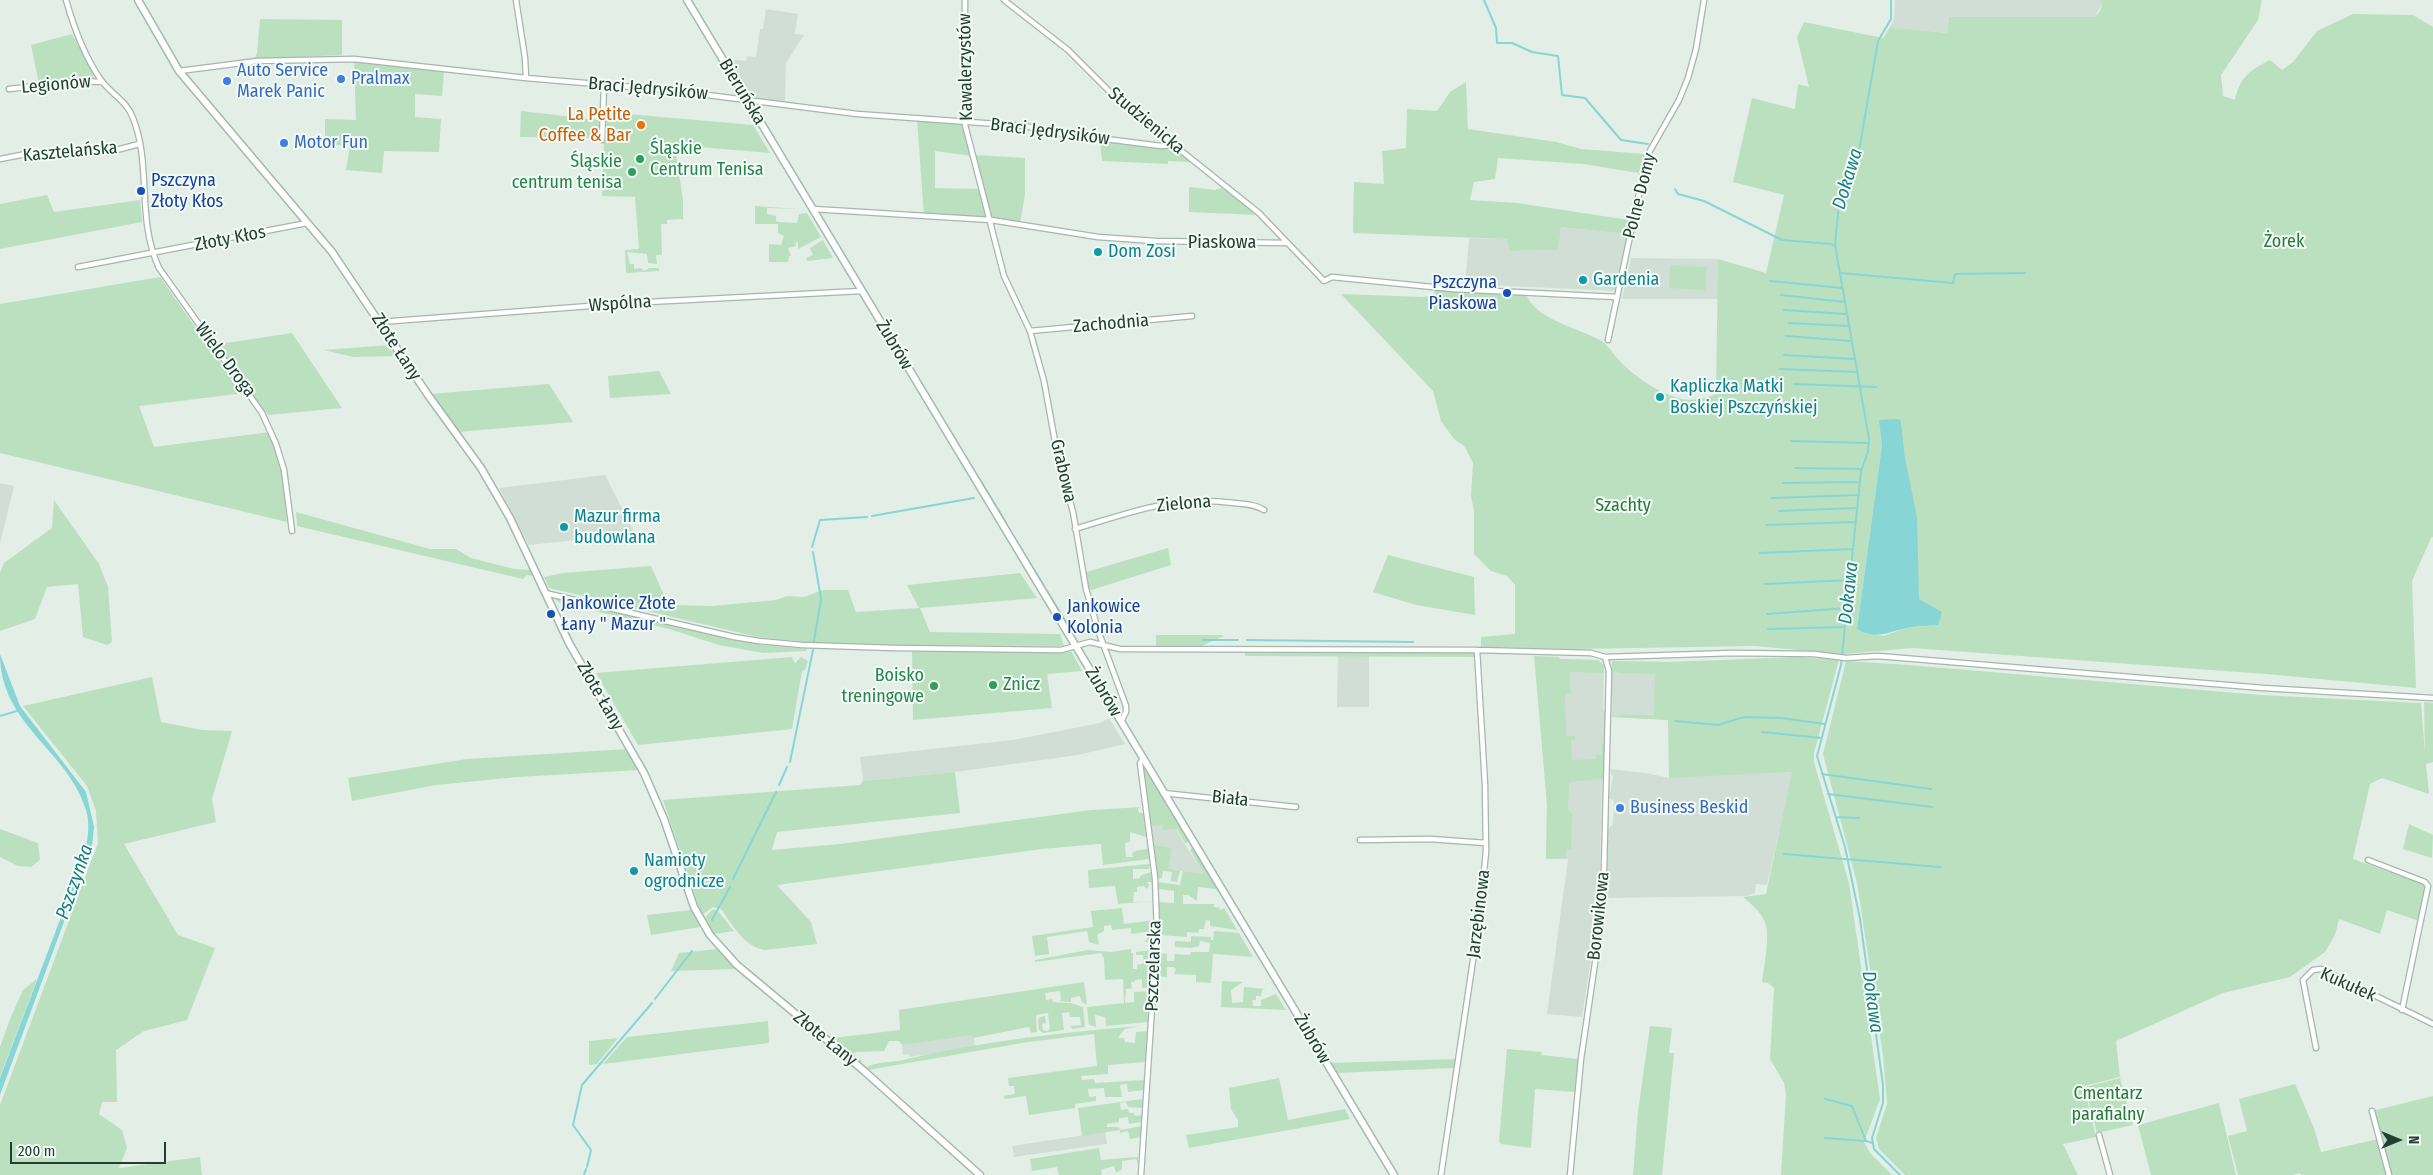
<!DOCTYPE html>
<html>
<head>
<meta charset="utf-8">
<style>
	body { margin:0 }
	#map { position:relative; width:2433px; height:1175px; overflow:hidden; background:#e3eee7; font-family:"Fira Sans Condensed",sans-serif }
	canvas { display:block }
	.north { position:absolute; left:2373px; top:1115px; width:50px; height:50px; -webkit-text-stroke:4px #f4faf6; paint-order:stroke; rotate:90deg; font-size:14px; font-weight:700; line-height:20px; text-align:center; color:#214033 }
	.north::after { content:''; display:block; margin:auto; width:18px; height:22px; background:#214033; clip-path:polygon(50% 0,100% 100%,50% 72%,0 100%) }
	.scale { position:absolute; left:10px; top:1142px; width:156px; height:22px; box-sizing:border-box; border:2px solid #214033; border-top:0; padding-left:6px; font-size:15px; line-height:18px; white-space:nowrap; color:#214033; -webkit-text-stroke:4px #f4faf6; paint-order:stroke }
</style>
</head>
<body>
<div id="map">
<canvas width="2433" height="1175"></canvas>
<div class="north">N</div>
<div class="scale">200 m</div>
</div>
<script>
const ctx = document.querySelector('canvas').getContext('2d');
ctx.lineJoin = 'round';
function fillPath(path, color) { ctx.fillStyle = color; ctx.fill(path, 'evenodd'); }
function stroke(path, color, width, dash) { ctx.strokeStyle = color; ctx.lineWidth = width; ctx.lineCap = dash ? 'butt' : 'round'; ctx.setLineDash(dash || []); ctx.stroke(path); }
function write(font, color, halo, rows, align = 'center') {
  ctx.font = font + ' "Fira Sans Condensed",sans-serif'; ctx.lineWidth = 4; ctx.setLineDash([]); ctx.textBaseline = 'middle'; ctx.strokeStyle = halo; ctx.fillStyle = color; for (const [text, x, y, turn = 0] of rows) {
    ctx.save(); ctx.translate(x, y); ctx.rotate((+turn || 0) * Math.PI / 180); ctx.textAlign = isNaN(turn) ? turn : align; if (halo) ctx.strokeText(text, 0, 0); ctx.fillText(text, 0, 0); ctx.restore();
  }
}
fillPath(new Path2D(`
	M1895,0H2101L2102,4L2095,17H1949L1947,33L1890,27L1894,19Z
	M766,9L798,14L795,34L804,35L786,63L785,102L748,97L725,59L746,61L747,56L756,57L760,29H763Z
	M1561,227L1627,234L1617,291L1465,284L1469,238L1508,239L1509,251L1557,250Z
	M1631,258L1718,259V299H1622Z
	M605,475L635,534L529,545L499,488Z
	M0,483L14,486L0,543Z
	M1338,655L1369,656V707H1337Z
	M1559,659L1598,660L1604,665L1603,709L1606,715V737L1602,780L1599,907L1582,1017L1547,1014L1568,859H1546L1547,804L1544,766Z
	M1612,661L1668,662V720L1612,717Z
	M1109,718L1125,744L1078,755L955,772L863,781L860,757L1013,740L1100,723Z
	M1610,769L1646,773L1669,778L1691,773L1793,772L1767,885L1756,884L1755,893L1747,896L1606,898L1608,830L1613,824L1614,801L1609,798L1613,776L1611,774Z
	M1144,775L1189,851L1204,874L1156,868Z
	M973,1034L975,1047L909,1057V1054L903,1055L902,1045Z
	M1105,1132L1107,1144L1014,1157L1012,1146Z`), '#d1ded6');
fillPath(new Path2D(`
	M2101,0H2262L2258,20L2221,75L2223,96L2235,100C2240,77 2250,70 2270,60L2282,70L2293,62L2317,31L2353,14L2413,15L2433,27V537L2431,538L2412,581L2416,688L2266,674L1912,648L1844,654L1754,646L1576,649L1481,647V637L1515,634V585L1507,576L1491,571L1474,554V511L1471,496L1473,463L1465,447L1454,439L1441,421L1433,391L1341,294L1423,297L1435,295L1434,287L1525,292C1535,321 1579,327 1603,342C1609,346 1613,354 1618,359C1633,376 1660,394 1682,399C1693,401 1706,398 1716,394L1718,259L1766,273L1784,195L1733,182L1752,98L1795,109L1798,84L1809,87L1797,37L1804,22L1883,38L1890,27L1947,33L1949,17H2095C2100,12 2103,7 2101,0ZM1901,421L1919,599L1938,625L1906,628L1883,636L1857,629L1882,445L1881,426Z
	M260,19L342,20V55L254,59L257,53Z
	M72,34L91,69L94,79L39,84L31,45Z
	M354,61L444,72L442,96L415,94V117L441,119L439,152L384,151L382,173L346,170L350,145H325V119L356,120Z
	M1466,82L1468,129L1556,142L1581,149L1644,154L1639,173L1583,164L1498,158L1495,179L1474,182L1470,200L1517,203L1629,220L1627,234L1561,227L1558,250L1509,251L1507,239L1353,233L1354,182L1384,184L1382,151L1406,148L1407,109L1437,111L1450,92Z
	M521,111L599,120L600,138L520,137Z
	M605,112L753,125L770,153L675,145L683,201V219L667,220V224H661L662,255H656L657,264L648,263L647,254L627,252L630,264H634V269L641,268L644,271L649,268H659V271L626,273L625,250L639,249L635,197L602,196Z
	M917,120L963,123L972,156L935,151V188L981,189L989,219L924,215Z
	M1100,141L1161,149H1173L1192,162L1168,161V164L1102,161Z
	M976,155L1025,158V194L1020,224L992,219Z
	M1189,187L1215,190L1222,188L1258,215L1189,212Z
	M47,195L54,212L140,200L142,222L0,249V204Z
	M755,206L800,209L767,208V214L776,216V221L778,222L797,223L799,214L807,213L821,237L798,249V242L795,243L796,246L788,248L791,256H789L788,262H769V244L781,245L784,236L778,233V224H755Z
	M823,240L833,258L807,261L806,258L813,255L810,248Z
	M1670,265L1707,267L1705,290L1669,288Z
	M160,277L223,366L245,393L139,406L154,447L270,432L282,473L287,522L0,453V304Z
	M292,333L342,408L268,415L213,345Z
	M390,345L398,356L353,357L324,350Z
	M659,371L671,394L610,398L608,376Z
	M549,384L573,422L458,432L431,394Z
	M54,500L99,564L108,587L112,642L107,645L83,637L78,584L47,587L35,619L0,631V573L4,563L52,528Z
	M296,512L430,549H456L471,558L514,569L531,570L533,576L527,575L523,579L297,526Z
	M1168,548L1171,565L1088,591L1083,573Z
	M1388,555L1474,577L1475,615L1416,605L1373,592Z
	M651,566L668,604L674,605L712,606L776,600L787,596L804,597L823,590H848L856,612L919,608L907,585L1020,573L1037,598L920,608L930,632L1060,634L1064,646L888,645L806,642L758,637L549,588L544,577L563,573Z
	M554,597L735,639L762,645L807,649L806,651L763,653L719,645L669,629L558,602Z
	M1156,635H1222L1224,636L1201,646H1156Z
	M1070,649L1082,671L1047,674L1052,708L913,720L912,652H982Z
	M1475,652L1476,657L1245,656V653Z
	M1534,656L1559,657L1560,659L1598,660L1604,665V673L1569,672L1571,694H1565L1566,736H1575V739L1571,740L1572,760L1596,759V755L1602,754V744H1605L1604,779L1569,782L1568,810L1572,814L1571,850L1567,849L1566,858L1546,859L1547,804Z
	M792,657L795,663L801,657L808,661L805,670L802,671L792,729L638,745L596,673Z
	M1798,657L1839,660L1814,753V762L1849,883L1880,1099L1864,1142L1870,1153L1892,1175H1781L1786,1095L1784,1083L1770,1059L1774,988L1768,983L1762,982C1764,967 1771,933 1764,920C1759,910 1751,904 1743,897L1766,894L1792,772L1669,778L1668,720L1612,717L1623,714L1654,716L1655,674L1619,673L1612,670V661L1668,662Z
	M1846,661L1909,665L2260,695L2421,703L2425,753L2424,702L2433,703V762L2426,764L2429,794L2382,778L2370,784L2353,859L2422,884L2426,888L2419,921L2387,910L2380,934L2339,919L2335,935L2325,952L2290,977L2223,993L2116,1041L2120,1077L2084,1086L2096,1137L2063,1144L2078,1175H1905L1879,1149L1876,1138L1887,1104L1883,1055L1857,883L1823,754Z
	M152,677L161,722L202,730L232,731L212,799L216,822L124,844L178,935L215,948L187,1020L144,1031L116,1050L117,1102H102L99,1114L122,1130L127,1148L119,1168L200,1157L202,1175H0V1105L98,843L96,811L87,786L23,706Z
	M627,749L639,770L517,777L436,785L352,801L348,778L467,759Z
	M1145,769L1189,842L1185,843L1177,829L1163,830V825L1151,826L1143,771Z
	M955,772L960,813L777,832L772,850L840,844L1091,810L1142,807L1138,808L1139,813H1143L1146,837L1130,832V842L1125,843L1126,857H1133L1132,853L1138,850L1148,849L1149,859L1103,865L1101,844H1098L1042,849L777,885L811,922L817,944L765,950C744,947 733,925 721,909L713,907L703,914L700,910L663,800L860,785L863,781Z
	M2409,824L2433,835L2432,858L2403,849Z
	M0,829L38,843L40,860L31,867L18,866L0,857Z
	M1154,845L1171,848L1168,869L1180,871L1177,882L1171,881L1172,872L1163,871L1162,878H1157Z
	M1193,847L1221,896L1216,889L1198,887L1197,901L1188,895H1183V904H1214V907H1219L1220,910L1224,908L1237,930L1210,926V921L1206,920L1204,929H1199L1198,933L1187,932V937L1160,935L1159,902L1174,903V891L1158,889V882L1180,885L1183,871L1204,874L1190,850Z
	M1150,864L1149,869H1133V879L1140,878V876L1151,872L1152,882H1147L1149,885L1147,889L1144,886L1137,887V892H1134L1133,902L1152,901L1118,904L1115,886L1089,888L1088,870Z
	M1122,908L1124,924L1154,920L1153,941L1145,942L1147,939L1146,932L1131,934V928L1112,930L1111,925L1104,926V931L1097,935L1099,945L1089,942L1087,931L1047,937L1049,954L1035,956L1032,936L1093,927L1091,911Z
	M691,910L700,927L651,935L647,915Z
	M712,910H717L734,931L714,934L705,917Z
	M1214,931L1239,933L1253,957L1213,954L1211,983L1196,982V975L1174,974L1176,969L1173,967H1167V977L1158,976L1159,953L1167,954V961H1174L1175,954L1190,955L1191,952H1209L1210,943L1200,941L1199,946L1191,948L1175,947V941L1191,942V936L1211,937V940H1213Z
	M717,949L737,969L671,971L679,953Z
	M1131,949V953H1133V969H1137V965L1144,963L1143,955H1136V952L1153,950L1151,987L1142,988V979L1135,980L1134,982H1131L1132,988L1126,989L1125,1003L1134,1002V992L1151,991L1148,1022L1106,1026L1105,1017L1095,1015L1096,1027L1089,1025L1087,1007L1124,1003L1123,979L1105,980L1104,958L1101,953L1035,962V960L1088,950L1111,952Z
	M37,979L0,1077V1047L10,1019L23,990Z
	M1222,981L1243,982L1231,990L1232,1003L1243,1002L1244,987L1266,989L1262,990L1261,996H1256V1000H1252L1253,1006H1261V1000L1276,994L1286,1010L1221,1007Z
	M1084,982L1087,1005L1082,1002L1080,996L1071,998V1002L1059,1001L1061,999L1060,991L1045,993L1046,1000L1052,999L1053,1002L1071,1003L1083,1007L1085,1027L1072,1029L1071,1026L1081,1025L1080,1017H1070L1069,1012L1062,1013L1064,1030L1043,1033L1039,1030L1038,1020L1040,1017L1045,1016L1046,1023L1042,1024L1043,1030L1048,1031L1050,1028L1048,1013L1036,1015L1037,1032L1031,1033L1029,1027L973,1038V1035L902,1045L899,1041H889L884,1051L856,1052L854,1054L862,1061L860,1063L833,1038L900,1030L899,1010Z
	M768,1021L769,1043L603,1064L627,1037Z
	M1140,1026L1125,1029L1119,1036V1038H1124L1125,1042L1135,1043L1136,1032L1148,1031L1146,1062L1108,1065V1074L1081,1076L1082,1080L1094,1079L1095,1083L1145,1080L1144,1090L1128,1092L1127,1084L1120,1085L1122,1097H1105L1104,1088L1088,1089L1089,1097L1096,1096V1101L1075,1104V1108L1029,1115L1026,1096L1004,1099V1096L1015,1094L1014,1086H1009L1008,1078L1097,1066L1094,1034L1028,1042L868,1070L866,1068C876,1061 891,1063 903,1060C977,1042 1064,1032 1140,1026Z
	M1650,1026L1672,1028L1669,1053H1674L1662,1175H1633L1638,1112Z
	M618,1038L597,1064L589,1065V1041Z
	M1507,1049L1542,1052L1541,1055L1579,1059L1575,1092L1535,1089L1531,1148L1501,1144L1499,1141Z
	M1456,1059L1454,1068L1336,1073L1330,1063Z
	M1279,1078L1288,1120L1345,1109L1350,1119L1189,1148L1186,1135L1238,1127V1120L1231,1109L1229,1088Z
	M2120,1078L2133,1125L2097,1133L2085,1087Z
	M2295,1084L2314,1128L2321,1152L2378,1139L2386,1175H2301L2300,1173L2292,1175H2238L2228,1136L2247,1131L2239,1099Z
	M2433,1096V1175H2389L2372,1111Z
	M1142,1099L1143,1108L1128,1107L1126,1102L1120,1103L1121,1110L1128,1109L1129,1113H1134L1135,1116L1143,1115L1142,1122L1129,1124L1128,1117L1119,1118V1122L1107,1124V1127H1118L1121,1130L1141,1126V1137L1130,1139L1128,1131L1120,1133V1130L1082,1136L1078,1108Z
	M2219,1103L2236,1175H2151L2138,1125Z
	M1099,1148L1101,1160L1138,1157V1164L1136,1159L1122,1161V1169L1116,1173L1114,1166L1101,1170L1102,1175H1059L1057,1167L1032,1171L1030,1159Z`), '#bbe0bf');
fillPath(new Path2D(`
	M1898,419L1901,421L1905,458L1917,517L1919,599L1942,612L1938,625C1928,626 1917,626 1907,628C1887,632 1877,640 1857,629L1882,445L1879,420Z
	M0,654L20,706L86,792L94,827L92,846L0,1095V1078L83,859C87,844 91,826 86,810C68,750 0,725 0,654Z`), '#88d5d6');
stroke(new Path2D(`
	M1484,0L1496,28L1497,43H1512L1532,52L1558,56L1562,95L1585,98L1621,140L1648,144
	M1891,0V19L1878,41L1858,157L1839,203L1835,245L1869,439L1868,452L1861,471L1841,665L1817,756L1845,847L1860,919L1883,1085V1103L1872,1138L1874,1149L1900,1175
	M1675,189L1678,194L1704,201L1782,240L1831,244L1836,247
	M1840,273L1953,283L1955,274L2025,273
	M1770,281L1842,288
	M1781,295L1845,302
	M1784,310L1846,314
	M1789,323L1849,326
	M1786,336L1851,341
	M1784,355L1854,359
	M1780,369L1857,372
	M1794,384L1876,387
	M953,435L959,446
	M1791,441L1868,443
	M964,455L969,462
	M970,464L975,472
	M1795,468L1862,469
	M980,480L996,506
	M1783,483L1860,482
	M1772,498L1859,495
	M998,509L1007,525
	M1779,511L1856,508
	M872,516L974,498
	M1766,525L1856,522
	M1012,534L1044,586
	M812,547L820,520L867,517
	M813,552L821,599L814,641
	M1760,553L1853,549
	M1765,584L1850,580
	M1047,591L1073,634
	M1767,614L1847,608
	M1768,629L1845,627
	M1203,640H1238
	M1247,640L1413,642
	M0,716L17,711
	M1675,721L1718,725L1744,717L1781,718L1825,724
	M1762,732L1822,738
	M790,762L813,650
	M1822,774L1931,789
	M779,785L787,767
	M1828,794L1932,807
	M1836,817L1859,818
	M1784,854L1940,867
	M733,879L776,792
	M712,920L730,887
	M655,999L692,951
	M1825,1099L1852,1106L1866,1141L1873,1143
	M1825,1138L1865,1141
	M587,1167L591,1150L573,1125L582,1085L652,1003
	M584,1175L586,1169`), '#88d5d6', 2);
const street = new Path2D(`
	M66,0C74,28 84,56 101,80C111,94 127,101 133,118C152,166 136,218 159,268L262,413L276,444L284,470L292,531
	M516,0L525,58L526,78
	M965,0L964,121L1004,276L1030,331L1044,381L1058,458L1073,512L1086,589L1099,633L1126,706V712L1121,722
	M1004,0L1068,50L1119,101L1259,213L1324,281L1332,277L1453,289L1616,297
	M179,71L257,61L354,59L526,78L668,90L857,114L1025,126L1051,132L1161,146L1175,145
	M9,89L79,81L102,82
	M602,140L604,85
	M0,159L31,153L84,154L113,151L139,144
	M813,209L991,220L1098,237L1155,241L1287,243
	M78,267L307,223
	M380,322L629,303L861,291
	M1030,331L1192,316
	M1608,340L1647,156L1679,100L1688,78L1696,49L1704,0
	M1075,529C1133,512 1172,495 1234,503C1244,504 1255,504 1264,510
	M545,593L734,637L759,641L802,645L894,648L1061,650L1090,642L1120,649L1477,650L1591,653L1605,657L1733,653L1814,654L1846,658L1878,656L2263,688L2433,698
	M1163,793L1296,807
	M1360,840L1430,839L1486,843
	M2368,860L2425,882L2428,886L2402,1010
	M2316,1048L2303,980L2313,970L2321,969L2433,1024
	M2372,1111L2389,1175
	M2099,1135L2110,1175
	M1141,1175L1157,931L1155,878L1140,763L1143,759
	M1441,1175L1479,920L1486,852L1485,785L1477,650
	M1570,1175L1581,1059L1603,908L1609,671L1605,657`);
const secondary = new Path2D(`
	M138,0L179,71L332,252L428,395L481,468L510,518L569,643L644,773L664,819L694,907L710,935L737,965L863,1070L980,1175
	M687,0L1394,1175`);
stroke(street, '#a5b6ad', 7);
stroke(secondary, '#a1baae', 9);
stroke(street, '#fff', 4.5);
stroke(secondary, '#fff', 6);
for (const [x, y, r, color] of [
	[341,79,5,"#3f7fe0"],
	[227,81,5,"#3f7fe0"],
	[641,125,5,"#e8710a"],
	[284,143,5,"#3f7fe0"],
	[640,159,5,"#2e9e5b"],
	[632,172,5,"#2e9e5b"],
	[141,191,5,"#1a4fb4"],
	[1098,252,5,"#0f9aa8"],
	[1583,280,5,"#0f9aa8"],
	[1507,293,5,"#1a4fb4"],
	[1660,397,5,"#0f9aa8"],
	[564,527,5,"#0f9aa8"],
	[551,614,5,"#1a4fb4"],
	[1057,617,5,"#1a4fb4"],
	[993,685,5,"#2e9e5b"],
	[934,686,5,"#2e9e5b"],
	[1620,808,5,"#3f7fe0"],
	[634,871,5,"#0f9aa8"]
]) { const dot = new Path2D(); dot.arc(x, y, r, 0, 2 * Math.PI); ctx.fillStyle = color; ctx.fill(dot); stroke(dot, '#f4faf6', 2); }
write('18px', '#214033', '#f4faf6', [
	["Kawalerzystów",966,67,-91],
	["Legionów",56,85,-5],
	["Braci Jędrysików",648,89,5],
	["Bieruńska",742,92,59],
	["Studzienicka",1146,121,40],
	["Braci Jędrysików",1050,132,7],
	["Kasztelańska",70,152,-5],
	["Polne Domy",1640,196,-76],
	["Złoty Kłos",230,239,-11],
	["Piaskowa",1222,243],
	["Wspólna",620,304,-4],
	["Zachodnia",1111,324,-5],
	["Żubrów",894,345,59],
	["Złote Łany",396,347,57],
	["Wielo Droga",225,360,53],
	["Grabowa",1063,471,77],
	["Zielona",1184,504,-5],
	["Żubrów",1103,692,59],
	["Złote Łany",600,696,60],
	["Biała",1230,799,6],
	["Jarzębinowa",1479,914,-83],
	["Borowikowa",1599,916,-84],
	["Pszczelarska",1154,966,-88],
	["Kukułek",2348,985,24],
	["Złote Łany",825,1039,39],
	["Żubrów",1312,1039,59]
]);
write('18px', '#366cbe', '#f4faf6', [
	["Auto Service",237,71],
	["Marek Panic",237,92],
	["Pralmax",351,79],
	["Motor Fun",294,143],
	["Business Beskid",1630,808]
], 'left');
write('18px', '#c56008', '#f4faf6', [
	["La Petite",631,115],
	["Coffee & Bar",631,136]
], 'right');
write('18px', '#27864d', '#f4faf6', [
	["Śląskie",650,149],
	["Centrum Tenisa",650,170],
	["Śląskie",622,162,"right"],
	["centrum tenisa",622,183,"right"],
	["Boisko",924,676,"right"],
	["treningowe",924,697,"right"],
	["Znicz",1003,685]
], 'left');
write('18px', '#164399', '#f4faf6', [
	["Pszczyna",151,181],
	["Złoty Kłos",151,202],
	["Pszczyna",1497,283,"right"],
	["Piaskowa",1497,304,"right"],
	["Jankowice Złote",561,604],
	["Łany \" Mazur \"",561,625],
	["Jankowice",1067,607],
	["Kolonia",1067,628]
], 'left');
write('18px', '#297a3c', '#f4faf6', [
	["Żorek",2284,242],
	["Szachty",1623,506],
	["Cmentarz",2108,1094],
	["parafialny",2108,1115]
]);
write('18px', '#0d838f', '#f4faf6', [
	["Dom Zosi",1108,252],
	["Gardenia",1593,280],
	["Kapliczka Matki",1670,387],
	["Boskiej Pszczyńskiej",1670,408],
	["Mazur firma",574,517],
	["budowlana",574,538],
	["Namioty",644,861],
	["ogrodnicze",644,882]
], 'left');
write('italic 19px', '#187e80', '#f4faf6', [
	["Dokawa",1848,179,-73],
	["Dokawa",1849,593,-84],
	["Pszczynka",75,882,-71],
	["Dokawa",1872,1002,82]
]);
</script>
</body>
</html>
